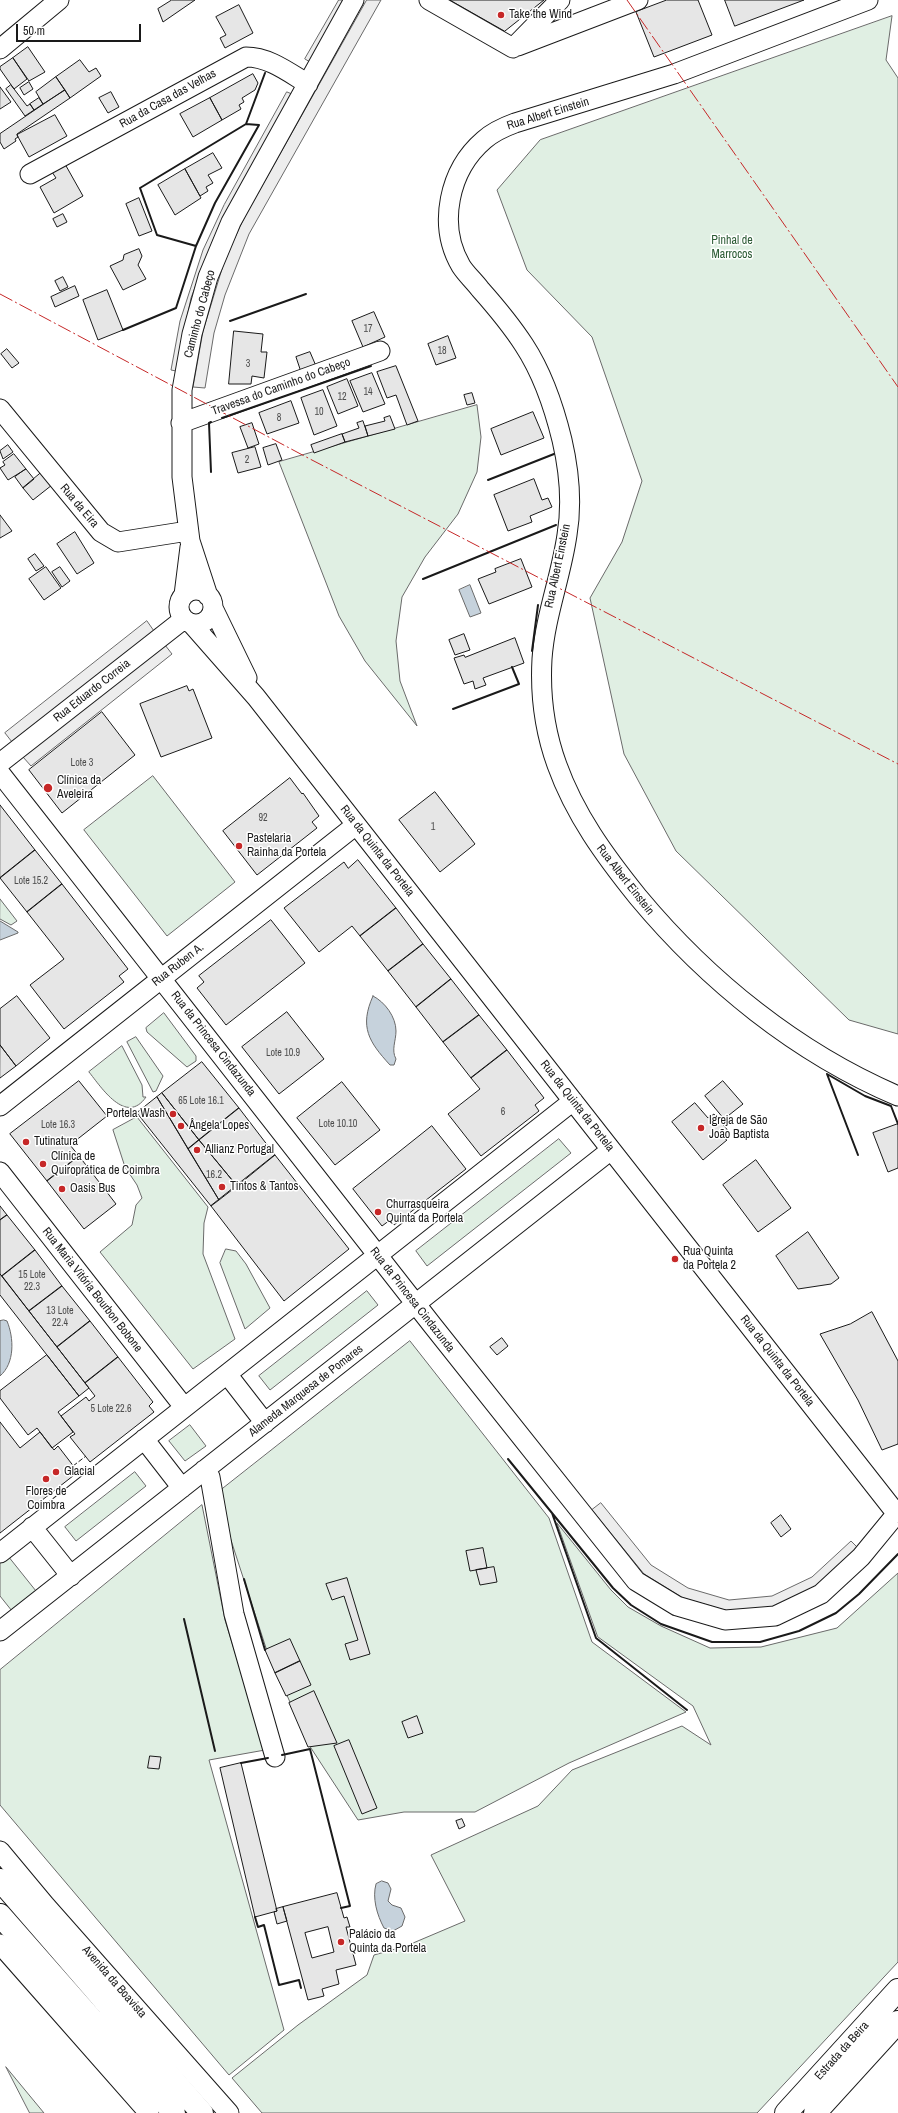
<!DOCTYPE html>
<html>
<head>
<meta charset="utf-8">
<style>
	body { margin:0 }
	#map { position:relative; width:898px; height:2113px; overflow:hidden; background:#fff; font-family:"Archivo Narrow",sans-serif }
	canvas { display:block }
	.scale { position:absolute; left:16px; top:24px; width:125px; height:18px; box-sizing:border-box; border:2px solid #1a1a1a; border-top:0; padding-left:5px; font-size:12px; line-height:14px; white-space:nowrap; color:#1a1a1a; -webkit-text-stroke:3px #fff; paint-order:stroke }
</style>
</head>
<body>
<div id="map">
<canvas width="898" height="2113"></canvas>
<div class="scale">50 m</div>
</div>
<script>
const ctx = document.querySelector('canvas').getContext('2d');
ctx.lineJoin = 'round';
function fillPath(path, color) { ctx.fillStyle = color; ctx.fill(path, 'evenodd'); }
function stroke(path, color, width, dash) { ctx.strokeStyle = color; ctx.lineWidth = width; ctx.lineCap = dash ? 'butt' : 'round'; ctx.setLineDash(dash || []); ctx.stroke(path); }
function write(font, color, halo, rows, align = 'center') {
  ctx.font = font + ' "Archivo Narrow",sans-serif'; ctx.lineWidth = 3; ctx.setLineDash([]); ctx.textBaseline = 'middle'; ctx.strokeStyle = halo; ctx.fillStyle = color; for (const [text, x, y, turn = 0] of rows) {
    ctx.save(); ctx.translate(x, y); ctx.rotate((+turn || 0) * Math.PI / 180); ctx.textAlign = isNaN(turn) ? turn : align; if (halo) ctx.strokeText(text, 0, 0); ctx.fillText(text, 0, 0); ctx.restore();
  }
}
const green = new Path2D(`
	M892,16L886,60L898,78V1034L849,1020L676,851L624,754L590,598L622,542L642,481L592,337L527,270L497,190L540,140Z
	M477,405L481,437L477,472L458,514L425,557L402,597L396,641L400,681L417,726L365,661L339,616L279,462Z
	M153,776L235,882L167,936L84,830Z
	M0,899L17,921L11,925L0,919Z
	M164,1013L196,1056V1061L187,1067L147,1032L146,1028Z
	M136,1037L163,1076L156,1091L153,1092L127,1042Z
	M122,1046L142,1085L143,1097H146C126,1126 101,1087 89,1072Z
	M137,1117L208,1207L204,1223L203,1254L235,1339L193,1369L100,1252L132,1225L136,1205L142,1198L137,1185L125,1167L113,1130Z
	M559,1139L571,1153L427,1266L416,1251Z
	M226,1249L236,1251L246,1264L270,1308L245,1329L220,1263Z
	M367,1291L378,1305L270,1390L259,1376Z
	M410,1341L549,1518L592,1642L686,1712L569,1763L475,1812H404L358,1820L309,1745L266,1648L216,1494Z
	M190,1425L206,1446L185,1461L169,1441Z
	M135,1472L146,1486L76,1541L65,1527Z
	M202,1505L225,1620L265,1750L209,1760L284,2030L229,2075L0,1805V1670Z
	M557,1523L611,1590L628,1607L661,1626L710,1648L761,1647L837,1628L898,1573V1962L757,2113H262L232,2078L298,2025L367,1975L374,1955L406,1946L465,1921L431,1855L538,1806L572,1770L682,1726L711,1745L693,1706L598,1637Z
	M8,1556L36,1591L12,1611L0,1596V1563Z
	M6,2067L44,2113H30Z`);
fillPath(green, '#e0efe3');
stroke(green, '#6a6a6a', 1);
const parking = new Path2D(`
	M339,0H345L310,62L305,59Z
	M367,0H381L249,234L225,295L214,333L205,388L193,387L203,331L225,259L244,218Z
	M287,92L292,94L223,218L213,240L191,298L176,371L171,370L180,321L203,250L224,205Z
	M147,621L154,631L12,742L5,733Z
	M165,645L172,654L31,766L23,757Z
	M601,1503L651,1565L688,1588L729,1600L772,1596L812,1577L851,1541L859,1549L818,1587L775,1607L728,1611L683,1598L644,1574L592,1510Z`);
fillPath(parking, '#ededed');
stroke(parking, '#6a6a6a', 1);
const water = new Path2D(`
	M470,585L481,613L470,617L459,590Z
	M0,921L18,932V933L0,940Z
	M373,996C385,1002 396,1017 396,1031C396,1041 391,1050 396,1059L394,1065H390C369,1042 359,1027 373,996Z
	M4,1320L7,1321C14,1338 15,1363 0,1376V1321Z
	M382,1881L388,1883L391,1889L388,1901L392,1905L401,1908L405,1917L402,1926L393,1931L384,1928C377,1915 372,1898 376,1884Z`);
fillPath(water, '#c6d2dc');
stroke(water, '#6a6a6a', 1);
const building = new Path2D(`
	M172,0H195L163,22L158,9Z
	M450,0H544L505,31Z
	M667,0H698L712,35L654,57L636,12Z
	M725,0H804L735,26Z
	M239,5L253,33L225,48L220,38L226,35L216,17Z
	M28,47L45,72L29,81L13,58Z
	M13,58L27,79L14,89L0,69V67Z
	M80,60L89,72L96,68L101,76L70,98L56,77Z
	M253,74L258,83L255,90L242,98L244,102L239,105L241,109L222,120L210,98Z
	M56,77L65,90L43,104L36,92Z
	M29,82L33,89L24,95L20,88Z
	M11,85L27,106L30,104L34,110L25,116L6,89Z
	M0,87L11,102L0,109Z
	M65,90L70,98L17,134L18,137L15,139L16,141L4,149L0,142V134Z
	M111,92L119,107L108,113L99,98Z
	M39,98L43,104L34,110L30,104Z
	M210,98L222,120L193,137L180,114Z
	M55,115L67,136L29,157L17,135Z
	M213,153L222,168L208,175L213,183L206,187L208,191L200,196L185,169Z
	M65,164L83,196L54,213L40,187L56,178L52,172Z
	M185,169L201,198L175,215L158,185Z
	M139,198L152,231L139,236L126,204Z
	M63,214L67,222L57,227L53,219Z
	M139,249L142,256L138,265L146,279L123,290L110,266L123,260L124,255Z
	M63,277L68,287L60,291L55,281Z
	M75,286L79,296L55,307L51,297Z
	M107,290L123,330L98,340L83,300Z
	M374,312L385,337L363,347L352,321Z
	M234,331L263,334L261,352H267L264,378L252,376L251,384H229Z
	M448,336L456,358L436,365L428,344Z
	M7,349L19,363L12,368L1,354Z
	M310,352L316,366L301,372L296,357Z
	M396,366L418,421L407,425L396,395L387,398L377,372Z
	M372,373L385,404L363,412L350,381Z
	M347,379L358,406L338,414L327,387Z
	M323,390L337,426L314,435L301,398Z
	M472,393L475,403L467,405L464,395Z
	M291,401L299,423L267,434L259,413Z
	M533,412L544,438L501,455L491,429Z
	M390,416L395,429L368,436L365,426L385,421L384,418Z
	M363,421L368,436L345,442L342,434L359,428L357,423Z
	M252,423L259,444L248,448L240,427Z
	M342,434L345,442L314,453L311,445Z
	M276,444L282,460L268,465L263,448Z
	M8,445L13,452L3,459L0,451Z
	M255,447L261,467L238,473L232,453Z
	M14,454L26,469L8,480L0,468L5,465L3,462Z
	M26,469L34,479L23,488L15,477Z
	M42,472L52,485L33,500L23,488Z
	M534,479L542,500L548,498L552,507L530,516L532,522L508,531L494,495Z
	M0,515L12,531L0,538Z
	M75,532L94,563L77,574L57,544Z
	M35,554L44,566L36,571L28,559Z
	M521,559L532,587L489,604L478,579L496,572L495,569Z
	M46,567L61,588L44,600L29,579Z
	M60,567L70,581L62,587L52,572Z
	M464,634L470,650L455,655L449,640Z
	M515,638L524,663L483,678L486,685L475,689L473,681L464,684L454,658L464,655L465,657Z
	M187,686L189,691L193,689L212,738L161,757L140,704Z
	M102,712L135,755L62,813L29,770Z
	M290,778L302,794L303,793L319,816L312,822L317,828L257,875L223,831Z
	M435,792L475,844L440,872L399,820Z
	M0,805L35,850L0,878Z
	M35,850L62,884L27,912L0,878Z
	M358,860L396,908L360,936L352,926L319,952L284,908L344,862L348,868Z
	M62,884L128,969L119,976L124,982L64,1029L30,985L64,959L27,912Z
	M396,908L423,944L388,971L360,936Z
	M271,920L305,963L226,1025L197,988L204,982L199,976Z
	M423,944L451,979L416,1007L388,971Z
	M451,979L479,1015L443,1042L416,1007Z
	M17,996L50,1038L16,1066L0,1045V1009Z
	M287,1012L324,1059L279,1094L242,1047Z
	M479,1015L507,1050L471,1078L443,1042Z
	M0,1045L16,1066L0,1078Z
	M507,1050L544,1098L535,1105L539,1111L481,1156L448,1114L480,1089L471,1078Z
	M202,1062L239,1108L199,1140L162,1093Z
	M79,1081L107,1116L70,1145L79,1156L47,1181L10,1134Z
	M723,1081L743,1104L724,1119L705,1096Z
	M342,1082L380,1130L335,1165L297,1118Z
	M162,1093L199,1140L188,1149L157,1097Z
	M157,1097L219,1200L211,1206L137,1113Z
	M695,1103L708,1118L714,1114L730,1133L724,1138L727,1140L703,1160L672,1122Z
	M239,1108L275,1155L237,1186L199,1140Z
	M898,1124V1168L888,1172L873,1133Z
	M432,1126L466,1169L394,1225L390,1220L382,1226L353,1189Z
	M199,1140L237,1186L219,1200L188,1149Z
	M275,1155L349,1249L284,1301L211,1206Z
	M79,1156L116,1204L84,1229L47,1181Z
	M756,1160L791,1208L758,1232L723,1185Z
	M0,1206L7,1215L0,1220Z
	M7,1215L35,1250L2,1276L0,1274V1220Z
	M808,1232L839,1278L831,1284L798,1289L776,1256Z
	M35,1250L62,1286L29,1311L2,1276Z
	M0,1274L89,1388L79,1396L0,1295Z
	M62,1286L90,1321L57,1347L29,1311Z
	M872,1312L898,1361V1444L882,1450L858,1400L820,1334L850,1324Z
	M90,1321L118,1357L85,1383L57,1347Z
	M502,1338L508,1346L497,1355L490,1347Z
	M47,1355L79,1396L58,1412L73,1432L52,1448L37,1428L28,1435L0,1398V1391Z
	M118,1357L153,1402L149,1406L154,1412L90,1462L70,1437L75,1434L61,1416L86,1397L89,1401L95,1396L85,1383Z
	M0,1422L20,1448L40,1432L54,1450L58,1446L78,1472L0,1533Z
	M781,1515L791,1529L781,1537L771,1523Z
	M483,1548L487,1568L470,1571L466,1551Z
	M494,1567L497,1582L480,1585L476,1570Z
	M347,1578L370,1654L350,1660L345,1644L358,1640L344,1596L332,1600L326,1584Z
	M290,1639L300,1661L275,1673L265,1650Z
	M300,1661L311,1685L286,1696L275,1673Z
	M314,1691L337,1743L308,1747L289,1703Z
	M417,1716L423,1733L408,1738L402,1722Z
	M349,1740L377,1808L362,1814L334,1746Z
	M150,1756L161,1757L159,1769L148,1768Z
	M241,1763L277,1911L255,1917L220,1768Z
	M462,1819L465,1826L459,1829L456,1821Z
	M337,1893L344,1918L347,1917L350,1927H346L356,1965L336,1970L339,1984L322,1989L324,1996L308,2000L283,1907ZM328,1927L334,1952L312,1958L305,1933Z
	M283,1907L287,1921L277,1924L274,1912L277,1911L276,1909Z`);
fillPath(building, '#e6e6e6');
stroke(building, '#1a1a1a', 1);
const minor = new Path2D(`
	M429,0L513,48L560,0
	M868,0L674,74L515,123C504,127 493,132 484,140C449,170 437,225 461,266C466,274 474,281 480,289C496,307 511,325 524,345C543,374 554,407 562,440C569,470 572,505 567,535C561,577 545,616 542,659C540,694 545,732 557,765C575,815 605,856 638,897C708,981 797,1053 898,1096
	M518,46L638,0
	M0,49L59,0
	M30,174L246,57C269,57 288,72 308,84
	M0,409L101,532L118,542L188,531
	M181,423L380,351
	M179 607a17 17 0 1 1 34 0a17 17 0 1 1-34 0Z
	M184,595L190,547
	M208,596L190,541L182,477V390L192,334L208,277L231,222L354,0
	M213,608L247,678
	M191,623L256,697L896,1513
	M0,763L184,619
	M0,773L433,1326L636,1581L677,1606L725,1620L775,1616L821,1594L861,1557L898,1512
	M0,1106L356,825
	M0,1172L184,1407
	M227,1374L265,1423
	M144,1439L182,1488
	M204,1470L210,1477L234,1614L275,1757
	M32,1527L71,1576
	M0,1553L573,1101
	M0,1631L611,1150
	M0,1851L45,1905L229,2113
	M0,1944L149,2113`);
const major = new Path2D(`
	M786,2113L898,1990
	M815,2113L898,2022`);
const highway = new Path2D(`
	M0,1880L202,2113
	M0,1915L174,2113`);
stroke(minor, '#1a1a1a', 21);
stroke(major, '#1a1a1a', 24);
stroke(highway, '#1a1a1a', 24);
stroke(minor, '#fff', 19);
stroke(major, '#fff', 22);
stroke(highway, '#fff', 22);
stroke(new Path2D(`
	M73,1466L86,1456`), '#1a1a1a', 1, [5, 2]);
stroke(new Path2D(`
	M246,124L259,125L215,203L196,246L157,235L140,188Z
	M246,124L265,73
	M230,321L306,294
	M123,330L176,308L196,246
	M222,418L371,366
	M211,422L209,423L211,472
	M488,480L554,454
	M423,579L556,525
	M532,651L538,605
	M453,709L519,684L512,667
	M858,1155L827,1074L865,1096L891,1106L898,1124
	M508,1459L552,1513L596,1638L687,1710
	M552,1513L613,1588L631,1605L661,1624L712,1642H760L799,1631L836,1613L859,1594L898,1554
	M244,1579L265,1650
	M184,1619L215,1751
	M282,1755L310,1749L350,1906L341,1908
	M241,1763L268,1758
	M255,1917L258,1927L264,1925L279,1985L299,1980L301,1988`), '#1a1a1a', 2);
stroke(new Path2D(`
	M627,0L898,387
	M0,294L310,459L898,764`), '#c62828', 1, [14, 3, 2, 3]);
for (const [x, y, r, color] of [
	[501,15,4,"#c62828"],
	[48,788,5,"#c62828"],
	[239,846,4,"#c62828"],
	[173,1114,4,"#c62828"],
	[181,1126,4,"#c62828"],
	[701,1128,4,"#c62828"],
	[26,1142,4,"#c62828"],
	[197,1150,4,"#c62828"],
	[43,1164,4,"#c62828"],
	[222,1187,4,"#c62828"],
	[62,1189,4,"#c62828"],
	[378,1212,4,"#c62828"],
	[675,1259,4,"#c62828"],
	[56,1472,4,"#c62828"],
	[46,1479,4,"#c62828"],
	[341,1942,4,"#c62828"]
]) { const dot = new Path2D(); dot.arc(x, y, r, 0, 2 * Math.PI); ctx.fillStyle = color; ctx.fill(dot); stroke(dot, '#fff', 1.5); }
write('10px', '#4d4d4d', null, [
	["17",368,329],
	["18",442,351],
	["3",248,364],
	["14",368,392],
	["12",342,397],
	["10",319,412],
	["8",279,418],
	["2",247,460],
	["Lote 3",82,763],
	["92",263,818],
	["1",433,827],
	["Lote 15.2",31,881],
	["Lote 10.9",283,1053],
	["65 Lote 16.1",201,1101],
	["6",503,1112],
	["Lote 10.10",338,1124],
	["Lote 16.3",58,1125],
	["16.2",214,1175],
	["15 Lote",32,1275],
	["22.3",32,1287],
	["13 Lote",60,1311],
	["22.4",60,1323],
	["5 Lote 22.6",111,1409]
]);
write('12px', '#1a1a1a', '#fff', [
	["Take the Wind",509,15],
	["Clínica da",57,781],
	["Aveleira",57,795],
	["Pastelaria",247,839],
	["Rainha da Portela",247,853],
	["Portela Wash",165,1114,"right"],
	["Igreja de São",709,1121],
	["João Baptista",709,1135],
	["Ângela Lopes",189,1126],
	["Tutinatura",34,1142],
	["Allianz Portugal",205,1150],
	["Clínica de",51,1157],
	["Quiroprática de Coimbra",51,1171],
	["Tintos & Tantos",230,1187],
	["Oasis Bus",70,1189],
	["Churrasqueira",386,1205],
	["Quinta da Portela",386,1219],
	["Rua Quinta",683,1252],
	["da Portela 2",683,1266],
	["Glacial",64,1472],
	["Flores de",46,1492,"center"],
	["Coimbra",46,1506,"center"],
	["Palácio da",349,1935],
	["Quinta da Portela",349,1949]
], 'left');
write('12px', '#1a1a1a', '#fff', [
	["Rua da Casa das Velhas",168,99,-29],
	["Rua Albert Einstein",548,114,-17],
	["Caminho do Cabeço",200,314,-75],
	["Travessa do Caminho do Cabeço",281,387,-20],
	["Rua da Eira",79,506,50],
	["Rua Albert Einstein",558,566,-78],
	["Rua Eduardo Correia",92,691,-38],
	["Rua da Quinta da Portela",377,851,52],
	["Rua Albert Einstein",625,880,52],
	["Rua Ruben A.",178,965,-38],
	["Rua da Princesa Cindazunda",213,1044,52],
	["Rua da Quinta da Portela",577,1106,52],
	["Rua Maria Vitória Bourbon Bobone",92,1290,52],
	["Rua da Princesa Cindazunda",412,1300,52],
	["Rua da Quinta da Portela",777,1361,52],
	["Alameda Marquesa de Pomares",306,1391,-38],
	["Avenida da Boavista",114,1982,49],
	["Estrada da Beira",842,2051,-48]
]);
write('12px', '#2b5a34', '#fff', [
	["Pinhal de",732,241],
	["Marrocos",732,255]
]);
</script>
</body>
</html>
